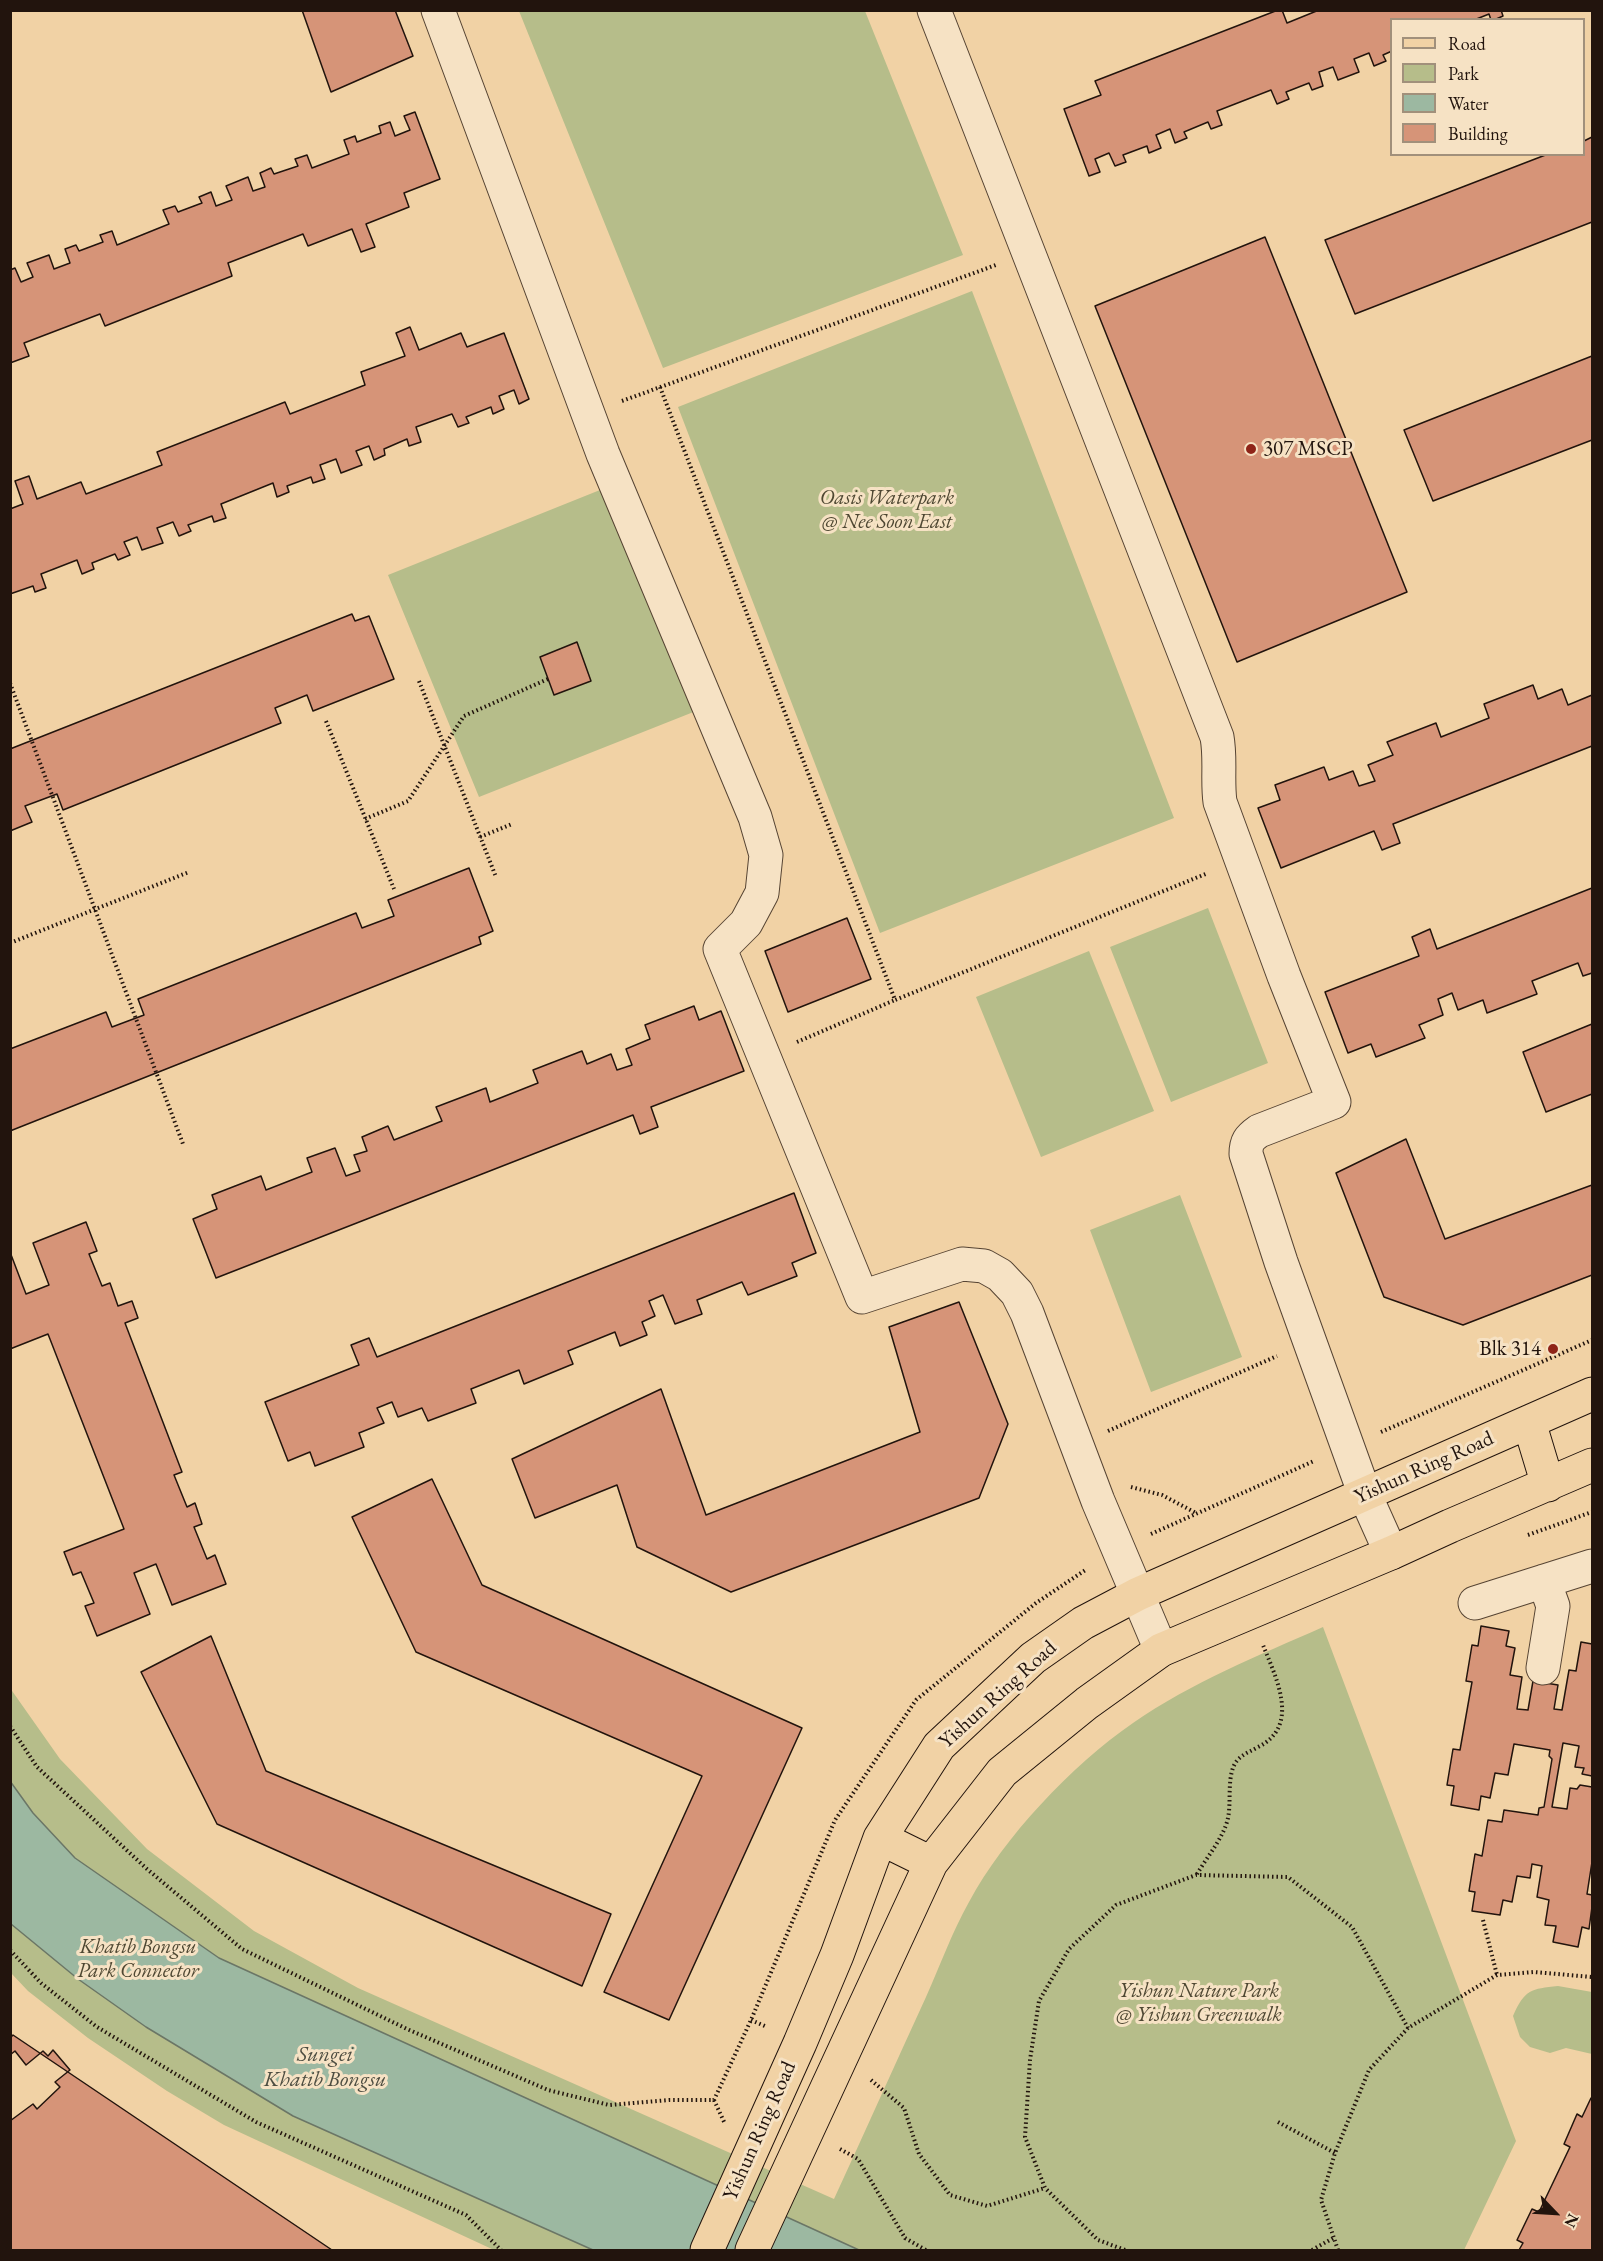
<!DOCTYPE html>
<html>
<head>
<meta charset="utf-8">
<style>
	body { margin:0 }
	#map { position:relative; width:1603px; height:2261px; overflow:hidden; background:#f1d2a5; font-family:"EB Garamond",serif }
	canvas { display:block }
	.frame { position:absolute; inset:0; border:12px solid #22140d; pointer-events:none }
	.legend { position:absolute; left:1390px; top:18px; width:195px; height:138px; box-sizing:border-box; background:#f6e2c4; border:2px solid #a1907b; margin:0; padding:8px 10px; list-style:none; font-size:18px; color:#22140d }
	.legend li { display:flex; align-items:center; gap:12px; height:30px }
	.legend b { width:30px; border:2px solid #a1907b }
	.north { position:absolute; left:1525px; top:2183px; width:60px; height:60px; -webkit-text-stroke:4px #f6e2c4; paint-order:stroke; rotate:115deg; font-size:16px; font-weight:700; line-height:24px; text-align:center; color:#22140d }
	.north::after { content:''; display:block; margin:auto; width:21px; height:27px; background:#22140d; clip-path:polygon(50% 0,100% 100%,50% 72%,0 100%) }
</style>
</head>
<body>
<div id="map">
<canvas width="1603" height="2261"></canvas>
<div class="frame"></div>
<ul class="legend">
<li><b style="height:8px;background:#f1d2a5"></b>Road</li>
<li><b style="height:16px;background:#b6bd8a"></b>Park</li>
<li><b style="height:16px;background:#9cb8a1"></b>Water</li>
<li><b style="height:16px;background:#d69478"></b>Building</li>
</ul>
<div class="north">N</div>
</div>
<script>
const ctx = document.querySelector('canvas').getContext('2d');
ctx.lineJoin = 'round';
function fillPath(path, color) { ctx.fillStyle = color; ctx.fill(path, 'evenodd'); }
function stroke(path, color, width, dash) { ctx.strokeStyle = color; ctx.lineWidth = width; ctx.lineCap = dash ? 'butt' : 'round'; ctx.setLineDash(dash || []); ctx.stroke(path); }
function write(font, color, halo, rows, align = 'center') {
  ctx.font = font + ' "EB Garamond",serif'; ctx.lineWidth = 6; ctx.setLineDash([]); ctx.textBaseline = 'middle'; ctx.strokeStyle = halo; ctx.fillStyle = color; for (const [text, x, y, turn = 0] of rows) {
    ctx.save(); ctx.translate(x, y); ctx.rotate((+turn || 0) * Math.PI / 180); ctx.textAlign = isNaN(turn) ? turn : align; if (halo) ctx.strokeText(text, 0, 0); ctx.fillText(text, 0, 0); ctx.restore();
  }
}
fillPath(new Path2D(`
	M519,11H865L963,255L663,368Z
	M972,291L1174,818L880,933L678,407Z
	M605,488L696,711L479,797L388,575Z
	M1208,908L1268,1063L1171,1102L1110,947Z
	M1089,951L1154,1111L1041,1157L976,997Z
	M1180,1195L1242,1357L1151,1392L1090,1230Z
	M1323,1627L1516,2141L1464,2250H494L224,2125L167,2091L88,2038L28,1991L11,1973L10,1688L60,1759L147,1849L254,1931L358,1988L834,2199C865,2132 895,2064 926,1997C940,1966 952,1932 969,1902C1004,1837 1072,1765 1133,1723C1192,1682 1258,1656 1323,1627Z
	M1558,1986L1592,1992V2054L1566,2048L1550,2053L1530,2047L1520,2037L1513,2016C1525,1989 1531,1989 1558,1986Z`), '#b6bd8a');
const water = new Path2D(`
	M10,1781L33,1813L75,1858L219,1958L859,2250H593L293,2116L146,2027L78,1979L11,1924Z`);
fillPath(water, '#9cb8a1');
stroke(water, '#6b7666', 1.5);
const building = new Path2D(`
	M302,10H395L413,56L331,92Z
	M1278,10H1282L1287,23L1319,10H1501L1503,16L1494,20H1491L1489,14L1474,20H1392V51L1383,55L1386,61L1374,66L1369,53L1354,59L1359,72L1338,80L1333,67L1319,72L1323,86L1312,90L1309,83L1286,92L1289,99L1277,104L1271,90L1217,111L1222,125L1211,129L1208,122L1184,132L1187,138L1175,143L1170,129L1156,135L1161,148L1149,153L1147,146L1123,155L1126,162L1115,166L1109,153L1095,159L1100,172L1089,176L1064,109L1101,95L1095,81Z
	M415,112L440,179L404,193L409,207L366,224L375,247L361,252L352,229L308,246L303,234L228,263L232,276L105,326L100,314L24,343L29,356L10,363V270L15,268L21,282L33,277L27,263L49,255L54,269L70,263L65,249L76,245L79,251L103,242L100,235L112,231L117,245L169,224L163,210L175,206L178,212L202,203L199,197L211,192L216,206L232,200L226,186L248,177L253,191L265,187L260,173L271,168L274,174L298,166L295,159L307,155L312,168L349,154L344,140L355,136L357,142L381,133L379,126L390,122L395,136L410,130L404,116Z
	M1592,137V222L1355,314L1325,240L1548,154H1584V141Z
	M1265,237L1407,592L1237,662L1095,306Z
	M410,327L419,350L461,333L467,347L504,333L529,399L519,404L514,390L499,396L504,409L493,414L491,407L466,417L469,423L458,427L452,414L416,427L421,442L409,446L407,439L384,449L385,455L374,460L369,446L356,451L362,465L341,473L336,459L320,465L325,479L313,483L311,477L287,486L289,492L277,497L273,483L221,504L226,518L214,522L212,516L188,525L191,531L179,536L173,522L157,528L163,543L142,550L137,537L124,542L130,555L118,560L115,554L92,563L94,569L82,574L77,560L41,574L46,588L35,592L33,586L10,594V509L23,504L15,481L29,476L37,499L81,482L86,494L162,465L157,452L285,402L290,414L365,385L361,372L405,356L396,333Z
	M1592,356V440L1433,501L1404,430Z
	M352,614L355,621L369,616L394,679L313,711L307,695L275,708L281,723L63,810L57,794L25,806L32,822L10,831V749Z
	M577,642L591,681L554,695L540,657Z
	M1533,685L1538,699L1562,689L1568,705L1592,695V746L1393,824L1400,843L1382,850L1374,831L1281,868L1258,808L1280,800L1275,785L1324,767L1329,780L1353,771L1359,786L1375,781L1368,765L1393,755L1387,742L1436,723L1441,737L1489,718L1484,704Z
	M469,868L493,931L479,937L481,944L10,1131V1049L106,1012L112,1027L144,1015L138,999L356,913L362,928L394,916L388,900Z
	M1592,888V973L1583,976L1578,963L1532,981L1537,994L1487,1013L1483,1000L1458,1010L1452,993L1438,999L1443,1015L1419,1025L1425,1038L1376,1057L1371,1044L1348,1053L1325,992L1419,956L1412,937L1430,929L1437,949Z
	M847,918L871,979L788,1012L765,951Z
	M694,1006L699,1020L721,1011L744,1071L651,1107L658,1127L640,1134L633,1115L216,1278L193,1219L217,1209L212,1195L261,1176L266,1190L312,1172L307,1158L335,1148L346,1176L360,1171L354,1155L367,1151L362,1137L388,1126L394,1140L442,1121L436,1107L486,1088L490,1102L538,1083L533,1070L582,1051L587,1064L611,1054L617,1070L632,1065L626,1049L650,1039L645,1025Z
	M1592,1024V1094L1546,1112L1523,1052Z
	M1406,1139L1445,1239L1592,1185V1275L1463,1325L1384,1297L1336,1173Z
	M794,1193L816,1253L792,1263L797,1276L748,1295L742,1282L697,1300L702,1314L675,1324L663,1295L649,1301L655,1316L642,1322L647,1335L620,1346L615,1332L568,1351L573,1364L524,1384L519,1370L471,1389L476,1403L428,1421L422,1408L398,1417L392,1402L377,1408L384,1423L359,1433L364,1447L315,1466L310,1452L288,1461L265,1402L359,1365L351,1345L369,1338L377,1357Z
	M86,1222L97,1251L89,1254L102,1286L110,1283L118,1306L132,1301L138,1318L125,1323L182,1472L174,1475L187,1507L195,1503L202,1524L194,1527L207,1559L215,1555L226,1584L172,1605L156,1564L134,1573L150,1614L97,1636L85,1606L94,1603L81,1572L73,1575L64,1552L124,1529L48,1334L10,1349V1252L26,1294L49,1285L33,1243Z
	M959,1302L1008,1424L979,1498L731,1592L637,1547L617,1485L535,1518L512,1459L661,1389L706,1515L920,1432L889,1327Z
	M432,1479L482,1585L802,1728L669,2020L604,1992L702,1776L416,1652L352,1517Z
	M1481,1626L1509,1631L1506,1646L1515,1648L1510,1675L1522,1677L1517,1709L1528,1710L1533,1681L1558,1685L1554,1709L1562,1710L1569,1670L1576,1671L1581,1642L1592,1644V1776L1582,1774L1584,1768L1575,1767L1579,1746L1563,1743L1552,1807L1567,1809L1570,1788L1577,1789L1580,1785L1592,1787V1862L1587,1894L1592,1895V1907L1589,1929L1582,1927L1578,1947L1553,1942L1556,1926L1545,1925L1549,1900L1537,1897L1542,1866L1532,1864L1530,1878L1517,1876L1512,1902L1503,1900L1500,1915L1472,1911L1475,1892L1469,1891L1475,1854L1482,1856L1488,1820L1502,1822L1504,1810L1538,1815L1539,1808L1544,1807L1552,1759L1549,1756L1550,1750L1514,1744L1508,1775L1495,1773L1490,1798L1481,1796L1479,1810L1451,1805L1454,1786L1447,1785L1453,1749L1460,1750L1472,1682L1466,1681L1472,1645L1478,1646Z
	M211,1636L266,1771L611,1914L582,1986L217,1824L141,1672Z
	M13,2035L332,2250H10V2038Z
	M53,2050L70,2070L55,2082L60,2087L37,2109L33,2104L10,2121V2055L15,2051L26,2065L43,2051L48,2056Z
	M1591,2098L1592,2099V2250H1519L1523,2243L1517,2240L1532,2209L1539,2212L1570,2147L1564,2144L1577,2114L1582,2117Z`);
fillPath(building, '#d69478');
stroke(building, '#22140d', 1.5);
const minor = new Path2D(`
	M438,10L603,454L755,817L766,855L762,893L746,923L720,949L862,1297L962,1264L984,1266L1000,1275L1017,1293L1027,1313L1098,1501L1161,1650
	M934,10L1217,737C1221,759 1217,780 1220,802L1284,976L1334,1102L1259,1131C1249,1138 1246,1142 1246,1154L1281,1262L1365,1495L1391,1553
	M1475,1603L1592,1566
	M1543,1668L1553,1606L1544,1581`);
const major = new Path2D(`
	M1529,1422L1548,1485
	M880,1838L931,1863
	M707,2250L800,2043L837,1955L880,1838L939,1746L1033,1658L1083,1623L1138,1594L1592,1394
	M752,2250L931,1863L1002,1772L1087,1703L1161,1650L1391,1553L1450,1526L1592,1465`);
stroke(minor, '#564433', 35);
stroke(major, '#22140d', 35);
stroke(new Path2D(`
	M660,387L895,1000L1208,873
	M622,401L996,265
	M419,681L496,877
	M10,683L183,1144
	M326,721L394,889
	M365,819L408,801L464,716L548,679
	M480,837L512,824
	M10,943L189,872
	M797,1042L895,1000
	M1108,1431L1277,1356
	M1381,1432L1592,1340
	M1131,1487L1162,1495L1196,1513
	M1151,1534L1314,1461
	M1528,1535L1592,1512
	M10,1726L37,1767L147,1869L242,1949L407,2029L548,2090L609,2105L670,2100H714L751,2020L835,1820L916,1700L1036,1603L1087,1569
	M1197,1874C1207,1857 1224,1837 1228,1818C1231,1803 1228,1786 1232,1771C1236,1756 1246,1754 1258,1747C1301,1726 1276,1678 1263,1645
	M1483,1920L1497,1975
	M10,1950L41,1983L97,2027L256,2122L466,2215L501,2250
	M751,2020L767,2027
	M871,2080L904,2108L919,2154L950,2195L987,2206L1045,2188
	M714,2100L725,2124
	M1278,2122L1335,2153
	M840,2149L858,2159L905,2238L926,2250
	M1125,2250L1098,2240L1045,2188L1025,2137L1030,2060L1039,2001L1069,1949L1116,1905L1196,1875L1288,1877L1352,1927L1408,2028
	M1312,2250L1335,2237
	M1338,2250L1321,2200L1335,2153L1369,2070L1408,2028L1497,1975L1534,1972L1592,1977`), '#22140d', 4, [1.5, 3]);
stroke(minor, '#f6e2c4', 33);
stroke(major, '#f1d2a5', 33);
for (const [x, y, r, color] of [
	[1251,449,6,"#8f2418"],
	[1553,1349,6,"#8f2418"]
]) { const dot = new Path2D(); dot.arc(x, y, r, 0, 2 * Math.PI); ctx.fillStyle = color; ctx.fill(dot); stroke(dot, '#f6e2c4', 2); }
write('21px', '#22140d', '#f6e2c4', [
	["307 MSCP",1263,449],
	["Blk 314",1541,1349,"right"]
], 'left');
write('italic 21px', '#4e4732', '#f6e2c4', [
	["Oasis Waterpark",887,498],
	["@ Nee Soon East",887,522],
	["Khatib Bongsu",138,1947],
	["Park Connector",138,1971],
	["Yishun Nature Park",1199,1991],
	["@ Yishun Greenwalk",1199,2015]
]);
write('21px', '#22140d', '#f6e2c4', [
	["Yishun Ring Road",1424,1468,-24],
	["Yishun Ring Road",998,1695,-42],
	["Yishun Ring Road",760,2131,-66]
]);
write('italic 22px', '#4d4d41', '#f6e2c4', [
	["Sungei",325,2055],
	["Khatib Bongsu",325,2080]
]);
</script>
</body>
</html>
